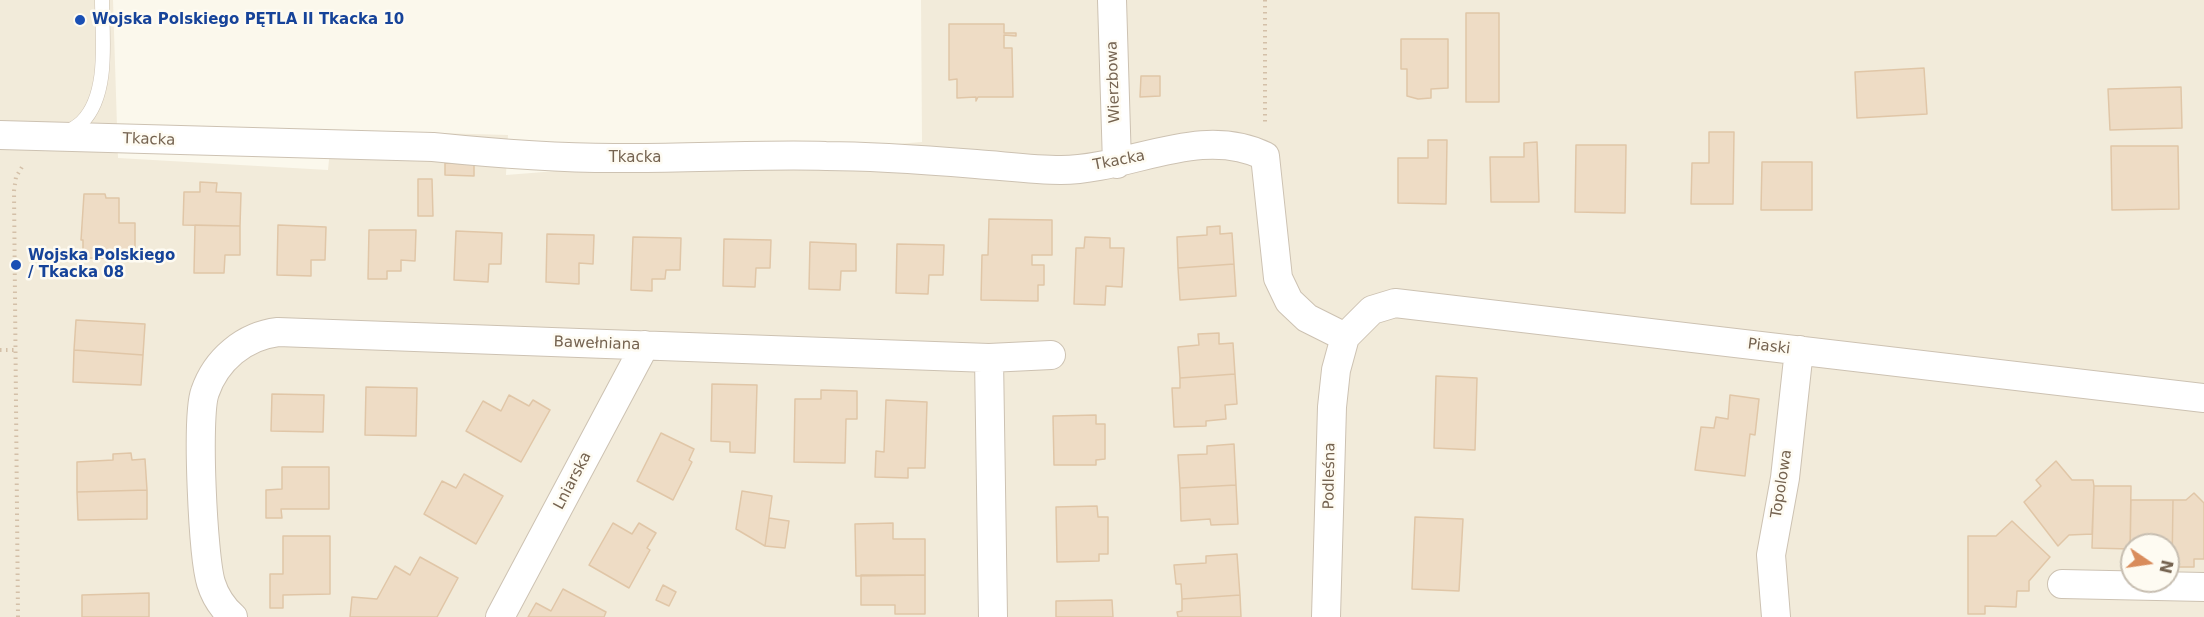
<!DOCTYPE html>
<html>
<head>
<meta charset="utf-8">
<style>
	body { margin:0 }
	#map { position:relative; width:2204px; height:617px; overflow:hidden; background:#fbf8ec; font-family:"DejaVu Sans",sans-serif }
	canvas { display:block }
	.north { position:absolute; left:2120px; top:533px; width:60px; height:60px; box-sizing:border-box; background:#fefbf2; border:2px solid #c7beb1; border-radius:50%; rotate:103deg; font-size:16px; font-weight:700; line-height:24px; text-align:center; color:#756350 }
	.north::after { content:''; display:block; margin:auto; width:21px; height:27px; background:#d98c5c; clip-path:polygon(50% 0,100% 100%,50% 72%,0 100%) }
</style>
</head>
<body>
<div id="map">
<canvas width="2204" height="617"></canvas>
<div class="north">N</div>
</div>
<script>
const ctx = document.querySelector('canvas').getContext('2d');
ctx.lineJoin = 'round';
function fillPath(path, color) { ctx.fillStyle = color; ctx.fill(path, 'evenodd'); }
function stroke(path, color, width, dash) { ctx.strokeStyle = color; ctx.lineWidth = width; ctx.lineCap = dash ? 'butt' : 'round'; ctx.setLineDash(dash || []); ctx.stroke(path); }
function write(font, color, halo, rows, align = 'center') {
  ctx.font = font + ' "DejaVu Sans",sans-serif'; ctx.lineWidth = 5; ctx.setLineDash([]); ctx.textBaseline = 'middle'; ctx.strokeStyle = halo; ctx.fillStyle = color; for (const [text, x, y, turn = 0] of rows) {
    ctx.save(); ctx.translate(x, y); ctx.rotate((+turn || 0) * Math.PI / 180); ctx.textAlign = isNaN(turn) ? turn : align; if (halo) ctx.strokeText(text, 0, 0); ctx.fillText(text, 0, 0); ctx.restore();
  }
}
fillPath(new Path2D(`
	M0,0H113L118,158L328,170L332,130L508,135L506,175L922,142L921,0H2204V617H0ZM2132,545H2168V581H2132Z`), '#f2ebda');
const building = new Path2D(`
	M1466,13H1499V102H1466Z
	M949,24H1004V33H1016V36L1004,35V48H1012L1013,97H978L976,101V97L957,98V79L949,80Z
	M1401,39H1448V88L1431,89V98L1418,99L1407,96V69H1401Z
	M1924,68L1927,114L1857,118L1855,72Z
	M1141,76H1160V96L1140,97Z
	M2181,87L2182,128L2110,130L2108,89Z
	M1709,132H1734L1733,204H1691L1692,163H1709Z
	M1428,140H1447L1446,204L1398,203V158H1428Z
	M1537,142L1539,202H1491L1490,157H1524V143Z
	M1576,145H1626L1625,213L1575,212Z
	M2111,146H2178L2179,209L2112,210Z
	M1762,162H1812V210H1761Z
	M445,163L474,164V176L445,175Z
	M418,179H432L433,216H418Z
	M200,182L217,183L216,192L241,193L240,226L183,225L184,192H200Z
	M84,194H105L106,198H119V223H135V258H83V240H81Z
	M989,219L1052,220V255H1032V265H1044V285H1038V301L981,300L982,255H988Z
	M195,225L240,226V255H225L224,273H194Z
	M278,225L326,227L325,260H311V276L277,275Z
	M1220,226V234L1232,233L1234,264L1178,268L1177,237L1207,235V227Z
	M369,230H416L415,261L401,260V271H387V279H368Z
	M456,231L502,233L501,264H489L488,282L454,280Z
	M547,234L594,235L593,264L579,263V284L546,282Z
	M633,237L681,238L680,270H666L665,279H652V291L631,290Z
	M1085,237L1110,238V248H1124L1122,287L1106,286L1105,305L1074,304L1076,248H1084Z
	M724,239L771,240L770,268H756L755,287L723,286Z
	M810,242L856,244V271H841L840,290L809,289Z
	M897,244L944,245L943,275H929L928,294L896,293Z
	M1234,264L1236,296L1180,300L1178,268Z
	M76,320L145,324L143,355L74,350Z
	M1219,333V344L1233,343L1235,374L1180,378L1178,347L1199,345L1198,334Z
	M74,350L143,355L141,385L73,382Z
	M1235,374L1237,404L1225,405L1226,419L1206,421V426L1174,427L1172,388H1180V378Z
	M1436,376L1477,378L1475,450L1434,448Z
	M712,384L757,385L755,453L730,452V442L711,441Z
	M366,387L417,388L416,436L365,435Z
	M821,390L857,391V419H846L845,463L794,462L795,399H821Z
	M272,394L324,395L323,432L271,431Z
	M509,395L529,406L533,400L550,410L521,462L466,431L483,401L501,411Z
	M1730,395L1759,399L1755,435L1750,434L1745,476L1695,470L1701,427L1714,428L1716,417L1728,419Z
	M886,400L927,402L925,468H908V478L875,477L876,451L884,452Z
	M1096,415V424H1105V459L1096,460V465H1054L1053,416Z
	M661,433L694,449L689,460L692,462L673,500L637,481Z
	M1234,444L1236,485L1180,488L1178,455L1207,454V446Z
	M131,453L132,460L145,459L147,490L77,492V462L113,460V454Z
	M2056,461L2072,480H2093L2094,486L2092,534L2069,535L2058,546L2024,502L2041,486L2036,480Z
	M282,467H329V509H281L282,518H266V490L282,489Z
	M464,474L503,496L476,544L424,514L442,481L456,488Z
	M1236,485L1238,524L1211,525L1210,519L1181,521L1180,488Z
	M2094,486H2131L2130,549L2092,548Z
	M147,490V519L78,520L77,492Z
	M742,491L772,496L765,546L736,529Z
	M2194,493L2204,503V559H2194V567H2172L2173,500H2186Z
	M2131,500H2173L2172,567H2168V545H2132V556H2130Z
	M1097,506L1098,517H1108V554H1099V561L1057,562L1056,507Z
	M1415,517L1463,519L1459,591L1412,589Z
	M769,518L789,521L785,548L765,546Z
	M2012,521L2050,557L2029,581V591H2017L2016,607L1985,606V614H1968V536H1996Z
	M613,523L632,534L639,523L656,533L647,548L650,550L629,588L589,565Z
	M893,523V539H925V575L856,576L855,524Z
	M283,536H330V594L283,595V608H270V574H283Z
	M1237,554L1240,595L1182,599L1181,584H1176L1174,565L1206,563V556Z
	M420,557L458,578L437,617H350L352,597L377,599L395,566L410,575Z
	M861,575H925V614H895V605H861Z
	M663,585L676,592L669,606L656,600Z
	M563,589L606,612L604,617H528L536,603L551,611Z
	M149,593V617H82V595Z
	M1240,595L1241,617H1178L1177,612L1182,611V599Z
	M1112,600L1113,617H1056V601Z`);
fillPath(building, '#eedcc5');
stroke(building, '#e0c6a7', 1.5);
const lane = new Path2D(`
	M67,133C72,129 78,126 82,122C110,94 102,36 102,0`);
const street = new Path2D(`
	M1112,0L1117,164
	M0,135L433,147C492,153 553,158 614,158C684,159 755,154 826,156C876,156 926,160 976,164C1004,166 1033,170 1061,170C1129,170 1199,124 1265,156L1278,278L1289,301L1307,318L1345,337
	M989,358L1051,355
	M2062,584L2204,587
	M233,617C223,608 215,596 211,583C203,557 196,416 205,392C216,360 244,336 278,332L989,358L993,617
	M500,617L645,345
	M1326,617L1332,407L1336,370L1345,337L1372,310L1395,303L2204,398
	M1776,617L1771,555L1785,478L1799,350`);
stroke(lane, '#cdc2b2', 15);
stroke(street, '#cdc2b2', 30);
stroke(new Path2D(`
	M1265,0V125
	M0,350H16
	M18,617L14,191L16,177L22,167`), '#d4c0a8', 4, [1.5, 4.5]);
stroke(lane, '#fff', 14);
stroke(street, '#fff', 28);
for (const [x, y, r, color] of [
	[80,20,6,"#1a4fb4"],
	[16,265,6,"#1a4fb4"]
]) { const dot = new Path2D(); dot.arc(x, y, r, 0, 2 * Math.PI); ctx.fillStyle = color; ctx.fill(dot); stroke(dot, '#fefbf2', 2); }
write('bold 15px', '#164399', '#fefbf2', [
	["Wojska Polskiego PĘTLA II Tkacka 10",92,20],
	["Wojska Polskiego",28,256],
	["/ Tkacka 08",28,273]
], 'left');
write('15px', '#756350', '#fefbf2', [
	["Wierzbowa",1114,82,-92],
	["Tkacka",149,140,2],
	["Tkacka",635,158],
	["Tkacka",1119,161,-11],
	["Bawełniana",597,344,2],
	["Piaski",1769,347,7],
	["Podleśna",1330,476,-89],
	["Lniarska",573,481,-62],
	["Topolowa",1782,484,-81]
]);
</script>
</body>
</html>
